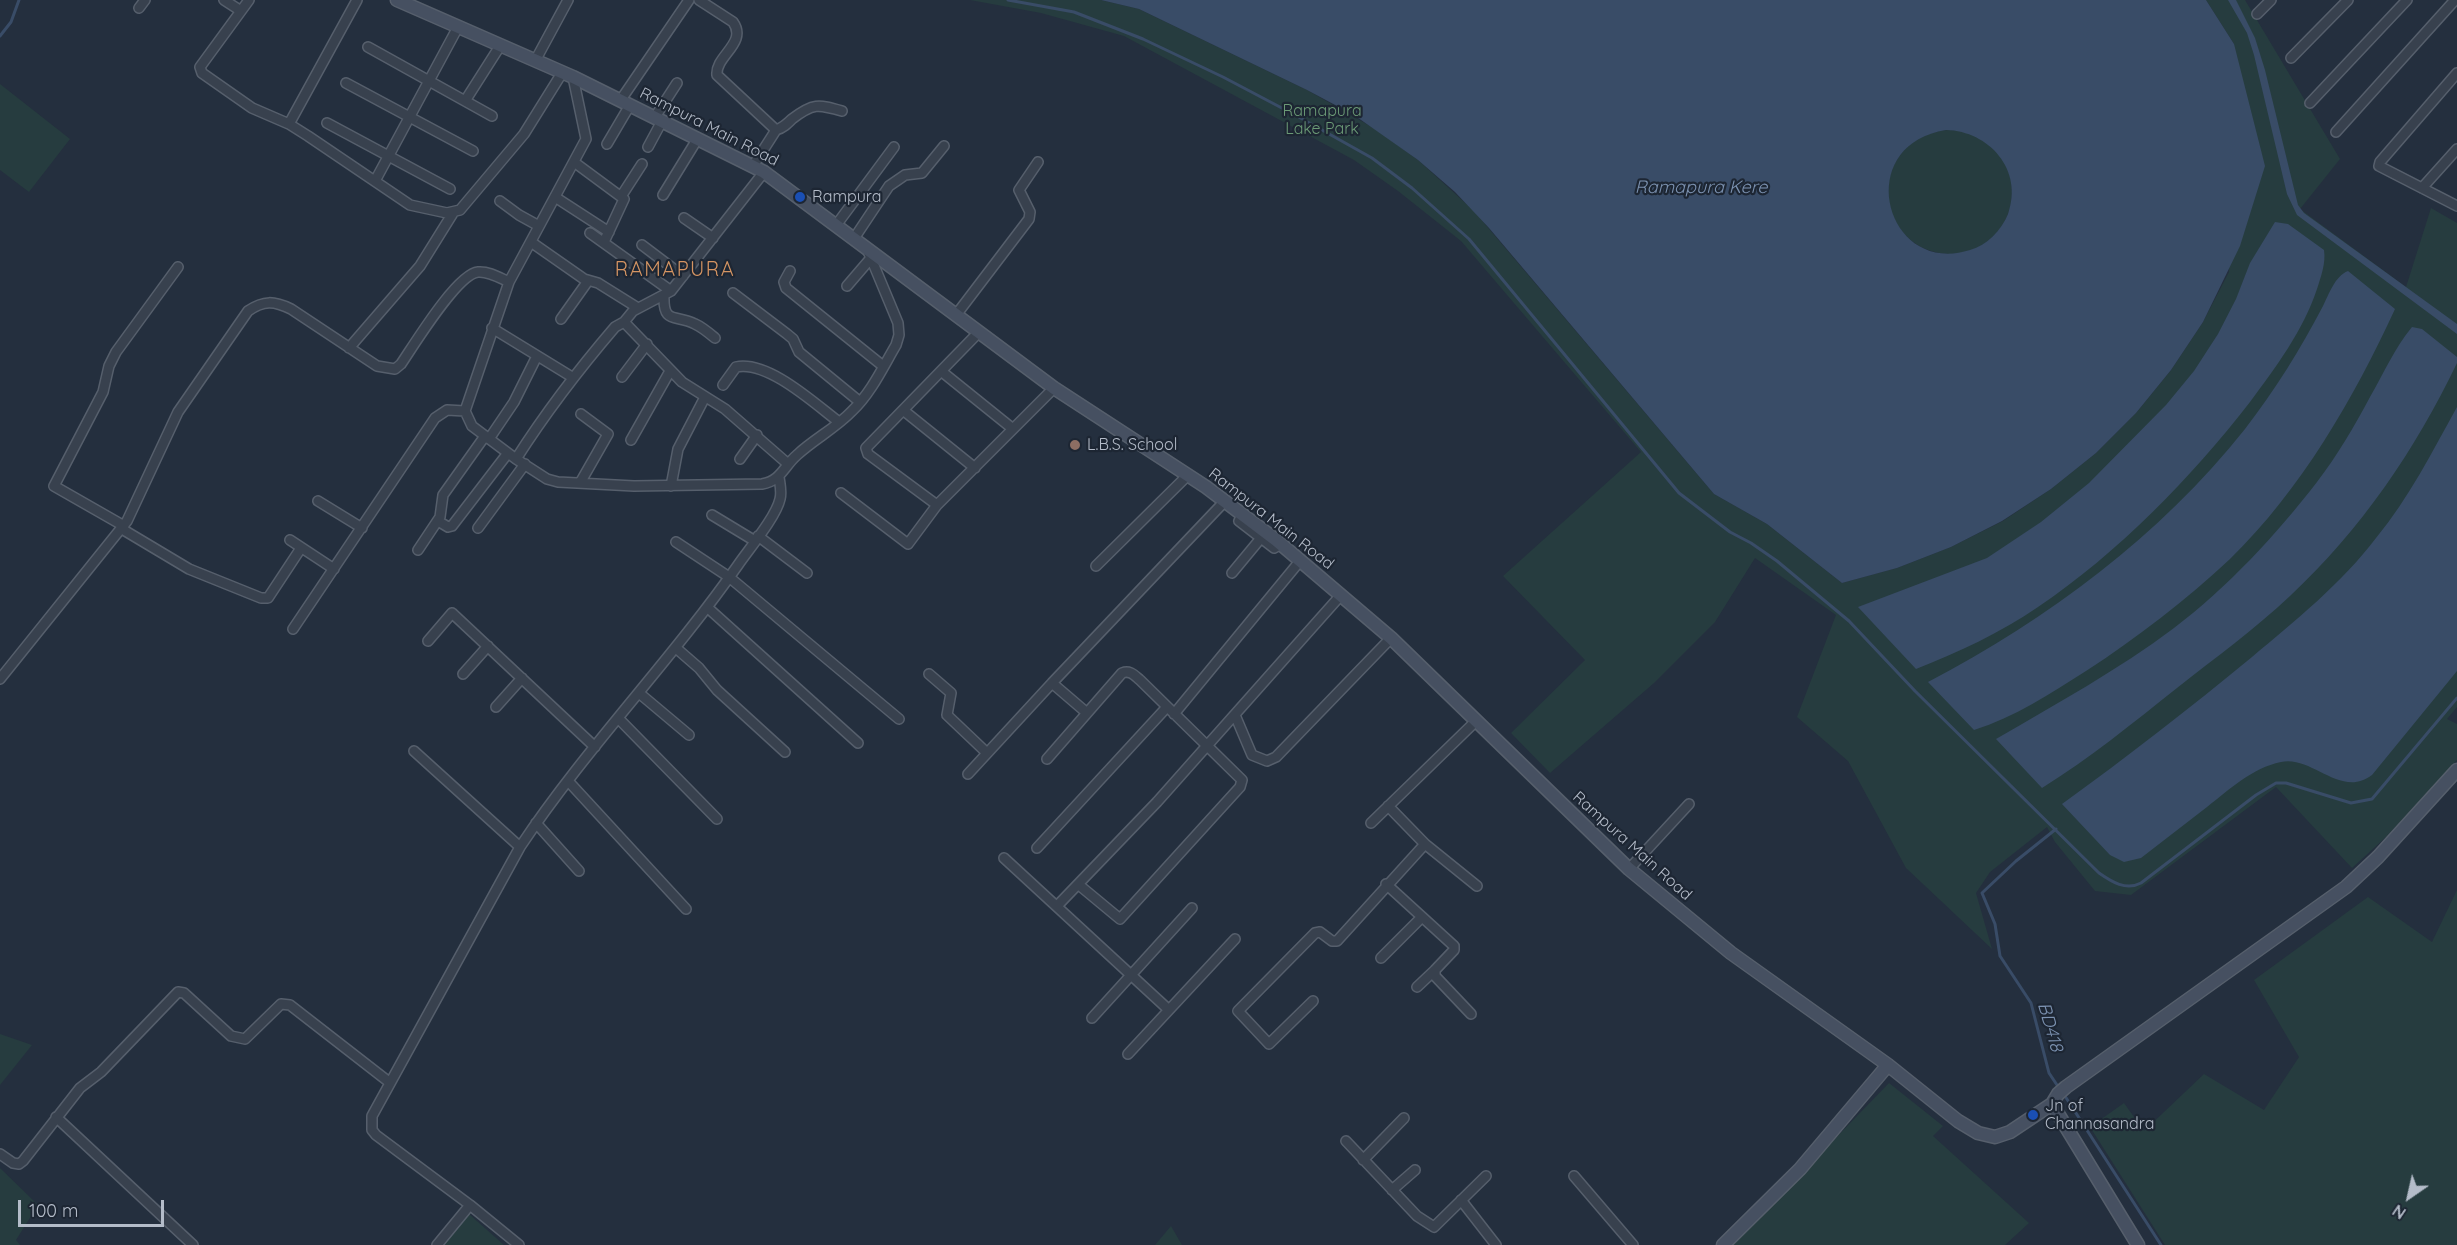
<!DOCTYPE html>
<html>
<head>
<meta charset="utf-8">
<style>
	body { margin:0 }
	#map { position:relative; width:2457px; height:1245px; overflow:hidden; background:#242f3e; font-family:Quicksand,sans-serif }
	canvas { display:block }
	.north { position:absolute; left:2379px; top:1167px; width:60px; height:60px; -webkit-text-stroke:4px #1d2633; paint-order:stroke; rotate:214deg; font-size:16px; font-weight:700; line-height:24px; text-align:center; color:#b4bcc9 }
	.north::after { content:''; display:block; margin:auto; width:21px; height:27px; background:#b4bcc9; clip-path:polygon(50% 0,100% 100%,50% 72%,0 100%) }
	.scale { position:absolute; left:18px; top:1200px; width:146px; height:27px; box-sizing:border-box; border:3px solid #b4bcc9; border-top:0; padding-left:8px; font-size:18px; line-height:21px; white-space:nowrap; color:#b4bcc9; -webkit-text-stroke:4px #1d2633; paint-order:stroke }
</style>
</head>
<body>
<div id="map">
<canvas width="2457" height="1245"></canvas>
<div class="north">N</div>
<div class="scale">100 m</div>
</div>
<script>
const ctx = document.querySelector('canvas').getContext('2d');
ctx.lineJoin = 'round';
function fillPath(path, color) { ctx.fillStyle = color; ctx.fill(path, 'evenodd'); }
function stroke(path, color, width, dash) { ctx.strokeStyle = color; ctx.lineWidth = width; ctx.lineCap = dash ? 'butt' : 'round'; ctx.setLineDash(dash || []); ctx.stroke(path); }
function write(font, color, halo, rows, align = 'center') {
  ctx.font = font + ' Quicksand,sans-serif'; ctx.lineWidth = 4.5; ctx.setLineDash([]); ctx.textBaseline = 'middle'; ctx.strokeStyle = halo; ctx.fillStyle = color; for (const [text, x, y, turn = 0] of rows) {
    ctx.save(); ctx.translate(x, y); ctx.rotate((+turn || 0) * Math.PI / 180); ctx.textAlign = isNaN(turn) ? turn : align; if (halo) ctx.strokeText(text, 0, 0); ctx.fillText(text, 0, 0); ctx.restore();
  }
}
fillPath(new Path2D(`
	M970,0H1101L1139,9L1307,90L1377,130L1418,160L1473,210L1714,494L1767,524L1842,583L1897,568L1951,547L2003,521L2051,489L2096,453L2136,413L2171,370L2203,322L2229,272L2234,44L2206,0H2245L2340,159L2300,209L2406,287L2431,208L2457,223V707L2447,719L2457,724V760L2386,837L2352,868L2276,787L2131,895L2095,891L2055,842L2047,827L1990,872L1976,893L1992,949L1906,868L1848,761L1797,717L1836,615L1755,558L1715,622L1654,683L1550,773L1511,733L1585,660L1503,576L1641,452L1461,241L1398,191L1354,160L1124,36L1041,13Z
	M0,84L70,139L29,192L0,170Z
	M1888 192a62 62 0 1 1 124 0a62 62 0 1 1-124 0Z
	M2457,890V1245H2165L2090,1127L2124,1103L2144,1131L2204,1074L2264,1110L2299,1057L2254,980L2368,897L2432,942Z
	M0,1034L32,1045L0,1085Z
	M1889,1083L1943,1126L1933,1136L2029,1223L2005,1245H1732Z
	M0,1168L38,1205L16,1240L20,1245H0Z
	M469,1214L504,1245H443Z
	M1171,1226L1182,1245H1155Z`), '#263c3f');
fillPath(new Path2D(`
	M1101,0H2206L2234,44L2265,166L2240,246L2203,322L2171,370L2136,413L2096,453L2051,489L2002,521L1951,547L1897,568L1842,583L1767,524L1714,494L1489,228L1455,192L1418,160L1354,115L1307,90L1139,9ZM1946,130C1989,131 2024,170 2008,214C2001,231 1987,245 1970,250C1885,277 1851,145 1946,130Z
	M2228,0H2236L2255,38L2265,70L2298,205L2304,213L2457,324V334L2297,215L2287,194L2254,55L2247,33Z
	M2275,222L2288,224L2324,250C2326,263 2321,276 2317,289C2303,331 2276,367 2250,402C2191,478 2118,553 2038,607C2000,633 1959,652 1916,669L1858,607L1987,558L2041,522L2089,483L2166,405L2194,371L2218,334L2236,299L2250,263Z
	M2348,271L2395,309C2354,398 2301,490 2230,559C2186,600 2137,638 2086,671C2050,694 2015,717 1974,730L1928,682C2048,619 2160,536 2245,429C2275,390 2300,350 2323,306C2329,294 2335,276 2348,271Z
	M2412,327L2422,329L2457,357V363C2416,449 2360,531 2290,596C2255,629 2215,658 2177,688C2133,723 2090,758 2042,788L1996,739C2056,704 2118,670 2174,628C2227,588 2276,535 2317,482C2337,456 2354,427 2370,397C2384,373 2394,349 2412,327Z
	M2457,407V671L2372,775C2341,799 2312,755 2281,762C2252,768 2230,789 2207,807C2185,824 2163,841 2141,858L2124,862L2110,855L2062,804C2127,757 2190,708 2252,657C2296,620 2341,584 2376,538C2409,498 2432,452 2457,407Z`), '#394c67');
stroke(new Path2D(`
	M1008,0L1074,12L1143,39L1223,77L1297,116L1372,158L1412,188L1469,239L1679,493L1730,532L1751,543L1777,561L1849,621L1915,691L2099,873C2112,882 2126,891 2141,883L2256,795L2276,783H2286L2351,803L2372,799L2457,698
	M0,36L11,22L19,0
	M2056,829L2016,861L1982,893L1995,924L2000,956L2031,1003L2049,1073L2059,1088
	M2063,1093L2161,1245`), '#394c67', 3);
const street = new Path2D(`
	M224,0L241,11
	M249,0L200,67L202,73L252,108L289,124L308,136L410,205L447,213L460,210L524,134L562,73
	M699,0L733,22C748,43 715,56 717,75L776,130L753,166
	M139,8L145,0
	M2257,14L2271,0
	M368,47L492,116
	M2291,58L2348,0
	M535,61L568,0
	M2457,73L2380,162L2379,166L2457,206
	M573,77L586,139L509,282L465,411L472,426L516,459L547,479L558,482L634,486L762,484C781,481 784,466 797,455C814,439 836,428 852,411C871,393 883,367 896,345L899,335L898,323L868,251
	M346,83L473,151
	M465,101L500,46
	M620,101L689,0
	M2310,103L2407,0
	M655,117L677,83
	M327,123L450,189
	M289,124L357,0
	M776,130C783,128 787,124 792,119C813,103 818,104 842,111
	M2336,132L2455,0
	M607,144L630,105
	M648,147L662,121
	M574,162L624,199L604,242
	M375,181L458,27
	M2422,188L2457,149
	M622,195L642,164
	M663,195L698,138
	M555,197L609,232
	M500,201L519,215L539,226
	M684,218L713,238
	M837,224L894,147
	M590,233L671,291
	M855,237L889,186L905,175L922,173L944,146
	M531,242L584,279L598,283L638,308
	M642,245L683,276
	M790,271L784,282L786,288L883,366
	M847,286L871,258
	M733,293L787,334L793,339L799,352L860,402
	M664,296C663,325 676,314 695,324C702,327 709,333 715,338
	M956,315L1029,219L1030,212L1019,190L1038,162
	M561,319L588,281
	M624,322L633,311L671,291L764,172
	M492,328L572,377
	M349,348L420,266L453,213
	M941,371L1013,429
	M622,377L647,344
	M723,385L736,367C768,360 815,404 839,422
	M903,410L975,468
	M489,439L514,402L537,356
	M631,440L670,371
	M516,459C546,412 579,369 615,327L624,322L682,382L725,409L788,464
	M740,459L757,435
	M580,483L608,434L581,414
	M671,486L678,449L705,397
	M841,493L908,544L937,505L1054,388
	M318,501L362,528
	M937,505L868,454L866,448L979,332
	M712,515L755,541
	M1242,515L1239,521L1274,548L1281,544
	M438,521L448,527L452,526L508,453
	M124,526L54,486L103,392L109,366L116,352L178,267
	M478,528L525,464
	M122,529L189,569L261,598H268L301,548
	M758,536L807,573
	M290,540L334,569
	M676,542L729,577L899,719
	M418,550L440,517L443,495L485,436
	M1096,566L1187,476
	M1232,573L1261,538
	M708,608L858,743
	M293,629L435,418L447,410L465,411
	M428,641L452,613L595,747
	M676,648L699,668L717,690L785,752
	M463,674L488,646
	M929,674L951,693L947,715L987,753
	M0,679L127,521L178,412L248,311C264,300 274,301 291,309L377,366L395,369L401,364C414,345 457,274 478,272C489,271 500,278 509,282
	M1052,683L1225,501
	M639,693L689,735
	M496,707L522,678
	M1174,714L1300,561
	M1235,715L1252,755L1267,761L1276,757L1391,638
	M618,718L717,819
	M414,751L520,847
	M1047,759L1122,673C1130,670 1134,675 1140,680L1242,780L1240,787L1120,919L1079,885
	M968,774L1052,683L1087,713
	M569,782L686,909
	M1388,806L1425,844L1477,886
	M536,823L579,871
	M1371,823L1476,721
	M1037,848L1167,707
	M1004,858L1169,1010
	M1629,869L1689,804
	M1386,884L1454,946V950L1435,970V976L1471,1014
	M1057,906L1157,802L1341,595
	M1381,958L1422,917
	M1417,987L1435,970
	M1313,1001L1269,1044L1238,1011L1315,933L1320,932L1332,941H1337L1425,844
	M1092,1018L1192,908
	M1128,1054L1235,939
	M56,1117L193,1245
	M1346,1141L1417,1216L1434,1227L1486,1176
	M0,1154L13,1163L19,1164L23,1161L80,1088L101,1072L178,992L184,993L231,1036L245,1039L281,1004L290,1005L389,1082
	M1363,1160L1404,1118
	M1574,1176L1633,1245
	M1392,1190L1415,1170
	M1461,1200L1496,1245
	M437,1245L470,1205
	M519,1245L470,1205L376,1135L372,1130V1116L520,847C586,748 670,662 738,565C749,549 776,517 780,499C782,492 780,485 779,477`);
const secondary = new Path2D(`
	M397,0L573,77L764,172L1054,388L1206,487L1276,540L1391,638L1629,869L1731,953L1888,1065L1958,1121L1978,1133L1995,1137L2010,1132L2052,1104
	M2052,1104L2058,1094L2066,1087L2346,887L2378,857L2457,770
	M2052,1104L2138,1245
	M1723,1245L1800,1169L1888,1065`);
stroke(street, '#565f6c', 12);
stroke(secondary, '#565f6c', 15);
stroke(street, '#38414e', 9);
stroke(secondary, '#465061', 12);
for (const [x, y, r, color] of [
	[800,197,6,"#1a4fb4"],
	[1075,445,6,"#8d6e63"],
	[2033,1115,6,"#1a4fb4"]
]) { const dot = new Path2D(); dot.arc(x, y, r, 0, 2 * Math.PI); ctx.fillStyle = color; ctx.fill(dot); stroke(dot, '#1d2633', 2); }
write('16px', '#6b9a76', '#1d2633', [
	["Ramapura",1322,111],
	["Lake Park",1322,129]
]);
write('16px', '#b4bcc9', '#1d2633', [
	["Rampura Main Road",709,127,27],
	["Rampura Main Road",1271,519,38],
	["Rampura Main Road",1632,846,42]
]);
write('16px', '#b4bcc9', '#1d2633', [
	["Rampura",812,197],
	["L.B.S. School",1087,445],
	["Jn of",2045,1106],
	["Channasandra",2045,1124]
], 'left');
write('italic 18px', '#7c92b1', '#1d2633', [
	["Ramapura Kere",1701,188],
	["BD418",2050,1027,74]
]);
ctx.letterSpacing = '1.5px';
write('20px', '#d59563', '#1d2633', [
	["RAMAPURA",675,270]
]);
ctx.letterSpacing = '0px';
</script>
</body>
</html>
